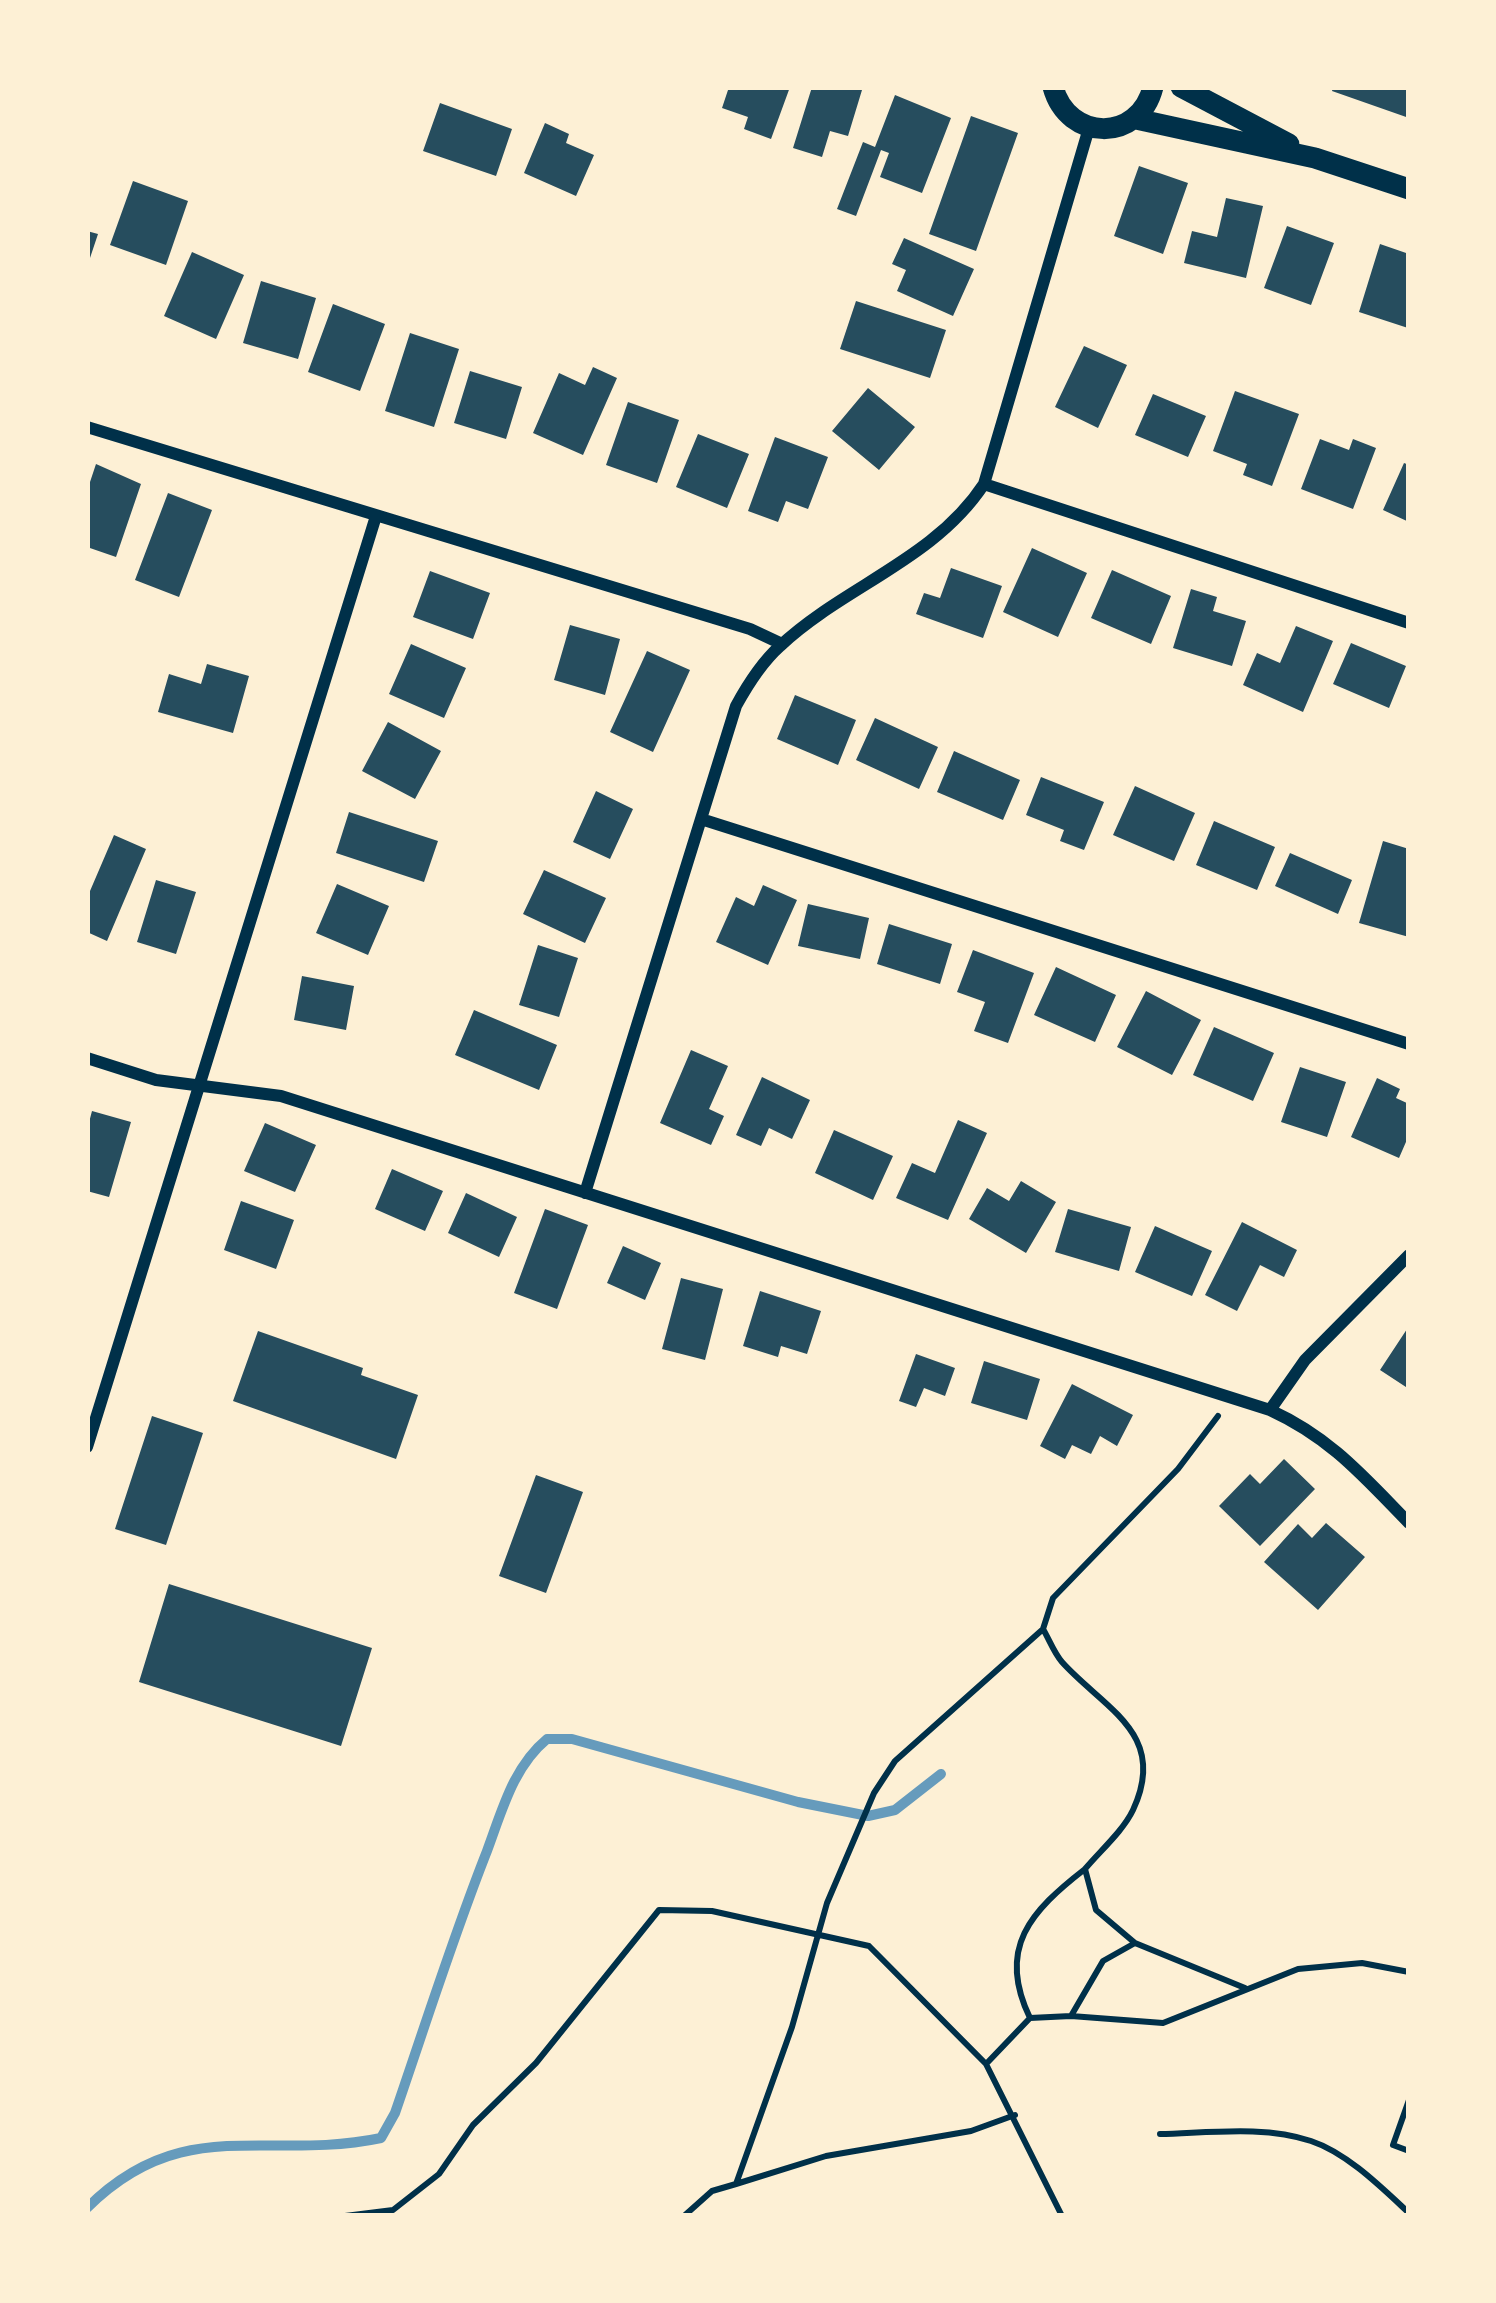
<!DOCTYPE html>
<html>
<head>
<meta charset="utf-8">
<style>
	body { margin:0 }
	#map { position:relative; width:1496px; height:2303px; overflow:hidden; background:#fdf0d5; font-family:Raleway,sans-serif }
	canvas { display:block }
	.frame { position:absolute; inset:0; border:90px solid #fdf0d5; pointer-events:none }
</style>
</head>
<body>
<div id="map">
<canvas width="1496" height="2303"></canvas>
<div class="frame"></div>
</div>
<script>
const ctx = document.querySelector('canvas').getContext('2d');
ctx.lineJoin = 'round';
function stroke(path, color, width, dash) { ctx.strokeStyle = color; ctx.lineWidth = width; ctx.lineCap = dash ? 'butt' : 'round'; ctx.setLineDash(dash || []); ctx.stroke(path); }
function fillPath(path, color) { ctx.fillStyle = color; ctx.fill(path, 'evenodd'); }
stroke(new Path2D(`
	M87,2208C183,2112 268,2162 381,2138L395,2113C425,2026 453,1937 487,1851C502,1811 513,1767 547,1739H572L798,1802L868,1816L895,1810L941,1774`), '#669bbc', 10);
fillPath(new Path2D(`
	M729,87H790L771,139L744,129L748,117L722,108Z
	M812,87L862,90L848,136L830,131L822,157L793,148Z
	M1333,87H1409V118L1332,91Z
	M895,95L951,118L922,193L880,177L889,153L881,150L856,216L837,209L863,142L875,147Z
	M440,103L512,129L496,176L423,151Z
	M971,116L1018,133L976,251L929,234Z
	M545,123L569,134L566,143L594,155L576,196L524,173Z
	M1139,166L1188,183L1163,254L1114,236Z
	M133,181L188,201L166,265L110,245Z
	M1226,198L1263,206L1246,278L1184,263L1192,231L1217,237Z
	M1287,226L1334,243L1311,305L1264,288Z
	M87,231L98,234L88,264H87Z
	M904,238L974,269L953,316L897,291L906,270L892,264Z
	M1380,244L1409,254L1408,328L1359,312Z
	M192,252L244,275L216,339L164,316Z
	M261,281L316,298L298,359L243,343Z
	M856,301L946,330L930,378L840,349Z
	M333,304L385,324L360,391L308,372Z
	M410,333L459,349L434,427L385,411Z
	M1084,346L1127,365L1098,428L1055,407Z
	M593,367L617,378L583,455L533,433L559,373L585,385Z
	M470,371L522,387L506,439L454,423Z
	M868,388L915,427L879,470L832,431Z
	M1235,391L1299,414L1272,486L1243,475L1247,464L1213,451Z
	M1153,394L1206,416L1188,457L1135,435Z
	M628,402L679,420L657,483L606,465Z
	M698,434L749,454L727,508L676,487Z
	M775,437L828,457L808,509L786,501L778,522L748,511Z
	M1320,439L1349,450L1353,439L1376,448L1353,509L1301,489Z
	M1404,463L1409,465V522L1383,510Z
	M96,464L141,484L116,557L87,547V491Z
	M168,493L212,510L179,597L135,580Z
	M1032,548L1087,573L1058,637L1003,612Z
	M951,568L1002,586L983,638L916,614L924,593L940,598Z
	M1112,570L1171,596L1151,644L1091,618Z
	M430,571L490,593L473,639L413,617Z
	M1191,589L1217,597L1213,611L1246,621L1232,666L1173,648Z
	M570,625L620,639L605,695L554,680Z
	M1296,626L1333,641L1303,712L1243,685L1257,653L1280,663Z
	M1351,643L1406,666L1389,708L1333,684Z
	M411,644L466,668L444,718L389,694Z
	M647,651L690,670L653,752L610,732Z
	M207,664L249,676L233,733L158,712L169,674L201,684Z
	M795,695L856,720L838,765L777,739Z
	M875,718L938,747L919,789L856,760Z
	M388,722L441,751L415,799L362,771Z
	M954,751L1020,780L1003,820L937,792Z
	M1041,777L1104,802L1084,850L1060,841L1064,830L1026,815Z
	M1135,786L1195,813L1174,861L1113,835Z
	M596,791L633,809L610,859L573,842Z
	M349,812L438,841L424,882L336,853Z
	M1214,821L1275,847L1257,890L1196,865Z
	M114,835L146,849L107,941L87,932V898Z
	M1383,841L1409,849V937L1359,923Z
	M1290,853L1352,880L1338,914L1275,886Z
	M544,870L606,898L585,943L523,914Z
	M156,880L196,892L176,954L137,942Z
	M337,884L389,906L368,955L316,933Z
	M763,885L797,900L768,965L716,942L736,897L754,906Z
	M808,904L869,918L860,959L798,946Z
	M889,924L952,944L940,984L877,964Z
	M538,945L578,958L559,1017L519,1005Z
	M973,950L1034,973L1008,1043L974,1031L985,1002L957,992Z
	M1056,967L1116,995L1095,1042L1034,1015Z
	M302,976L354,986L346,1030L294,1020Z
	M1146,991L1201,1020L1172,1075L1117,1047Z
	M474,1010L557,1045L539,1090L455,1055Z
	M1214,1027L1274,1053L1253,1101L1193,1075Z
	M691,1050L728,1066L709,1109L724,1116L711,1145L660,1123Z
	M1300,1067L1346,1082L1327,1137L1281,1122Z
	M762,1077L810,1100L792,1139L769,1128L761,1146L736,1135Z
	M1377,1078L1400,1089L1396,1098L1409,1104V1135L1399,1158L1351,1137Z
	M92,1111L131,1122L109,1197L87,1191V1130Z
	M958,1120L987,1133L948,1220L896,1198L912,1163L935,1173Z
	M265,1123L316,1145L295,1192L244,1171Z
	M834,1130L893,1156L873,1200L815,1173Z
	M392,1169L443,1191L425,1231L375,1209Z
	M1021,1181L1056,1202L1026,1253L969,1219L987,1188L1009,1201Z
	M466,1193L517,1217L499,1257L448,1233Z
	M241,1201L294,1220L276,1269L224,1250Z
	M545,1209L588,1225L557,1309L514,1293Z
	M1068,1209L1131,1227L1119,1271L1055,1252Z
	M1242,1222L1297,1250L1284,1277L1260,1265L1237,1311L1205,1295Z
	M1155,1226L1212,1251L1192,1296L1135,1272Z
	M623,1246L661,1263L645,1300L607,1283Z
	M681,1278L723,1289L705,1360L662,1349Z
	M760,1291L821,1311L807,1354L781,1346L778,1357L743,1346Z
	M1409,1326V1389L1380,1370Z
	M258,1331L363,1368L361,1375L418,1395L396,1459L233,1401Z
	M916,1354L955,1368L945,1396L924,1388L916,1407L899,1401Z
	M984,1361L1040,1379L1027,1420L971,1403Z
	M1072,1384L1133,1415L1117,1446L1100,1436L1091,1454L1072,1445L1065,1459L1040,1446Z
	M152,1416L203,1433L166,1545L115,1529Z
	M1284,1459L1315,1489L1260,1546L1219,1506L1250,1474L1260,1484Z
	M536,1475L583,1492L546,1593L499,1576Z
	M1326,1523L1365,1557L1318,1610L1264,1562L1298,1524L1312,1538Z
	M169,1584L372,1648L341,1746L139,1682Z`), '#264d5e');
stroke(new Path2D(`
	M1135,1943L1096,1910L1085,1869C1100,1851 1123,1831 1133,1810C1169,1733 1103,1708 1062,1662C1054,1653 1049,1639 1043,1629L1053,1598L1178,1469L1218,1416
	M1071,2016L1103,1961L1135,1943L1245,1988
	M1030,2018C996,1948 1031,1911 1085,1869
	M987,2063L1030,2018L1071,2016L1163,2023L1298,1969L1362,1963L1409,1972
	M1409,2100L1393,2145L1409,2151
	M1160,2134C1207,2133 1265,2125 1311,2141C1347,2153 1381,2187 1409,2213
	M736,2184L792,2027L827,1903L874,1793L895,1761L1042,1630
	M224,2216H286
	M345,2216L393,2210L439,2174L473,2125L536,2063L659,1910L712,1911L869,1946L986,2064L1062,2216
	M684,2216L712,2191L736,2184L826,2156L971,2131L1015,2115`), '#003049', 6);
stroke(new Path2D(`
	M87,427L750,629L782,644
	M984,484L1409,623
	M701,819L1409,1044
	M87,1058L156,1080L281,1096L1270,1410C1331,1438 1363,1476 1409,1523
	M585,1193L736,706C748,684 761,663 780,646C844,586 934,560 984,484L1089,128
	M1270,1410L1305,1360L1409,1255
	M87,1447L376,516`), '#003049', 12);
stroke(new Path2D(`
	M1053,87C1068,142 1139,143 1153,87
	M1181,87L1289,144
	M1136,119L1315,158L1409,189`), '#003049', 21);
</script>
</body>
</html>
